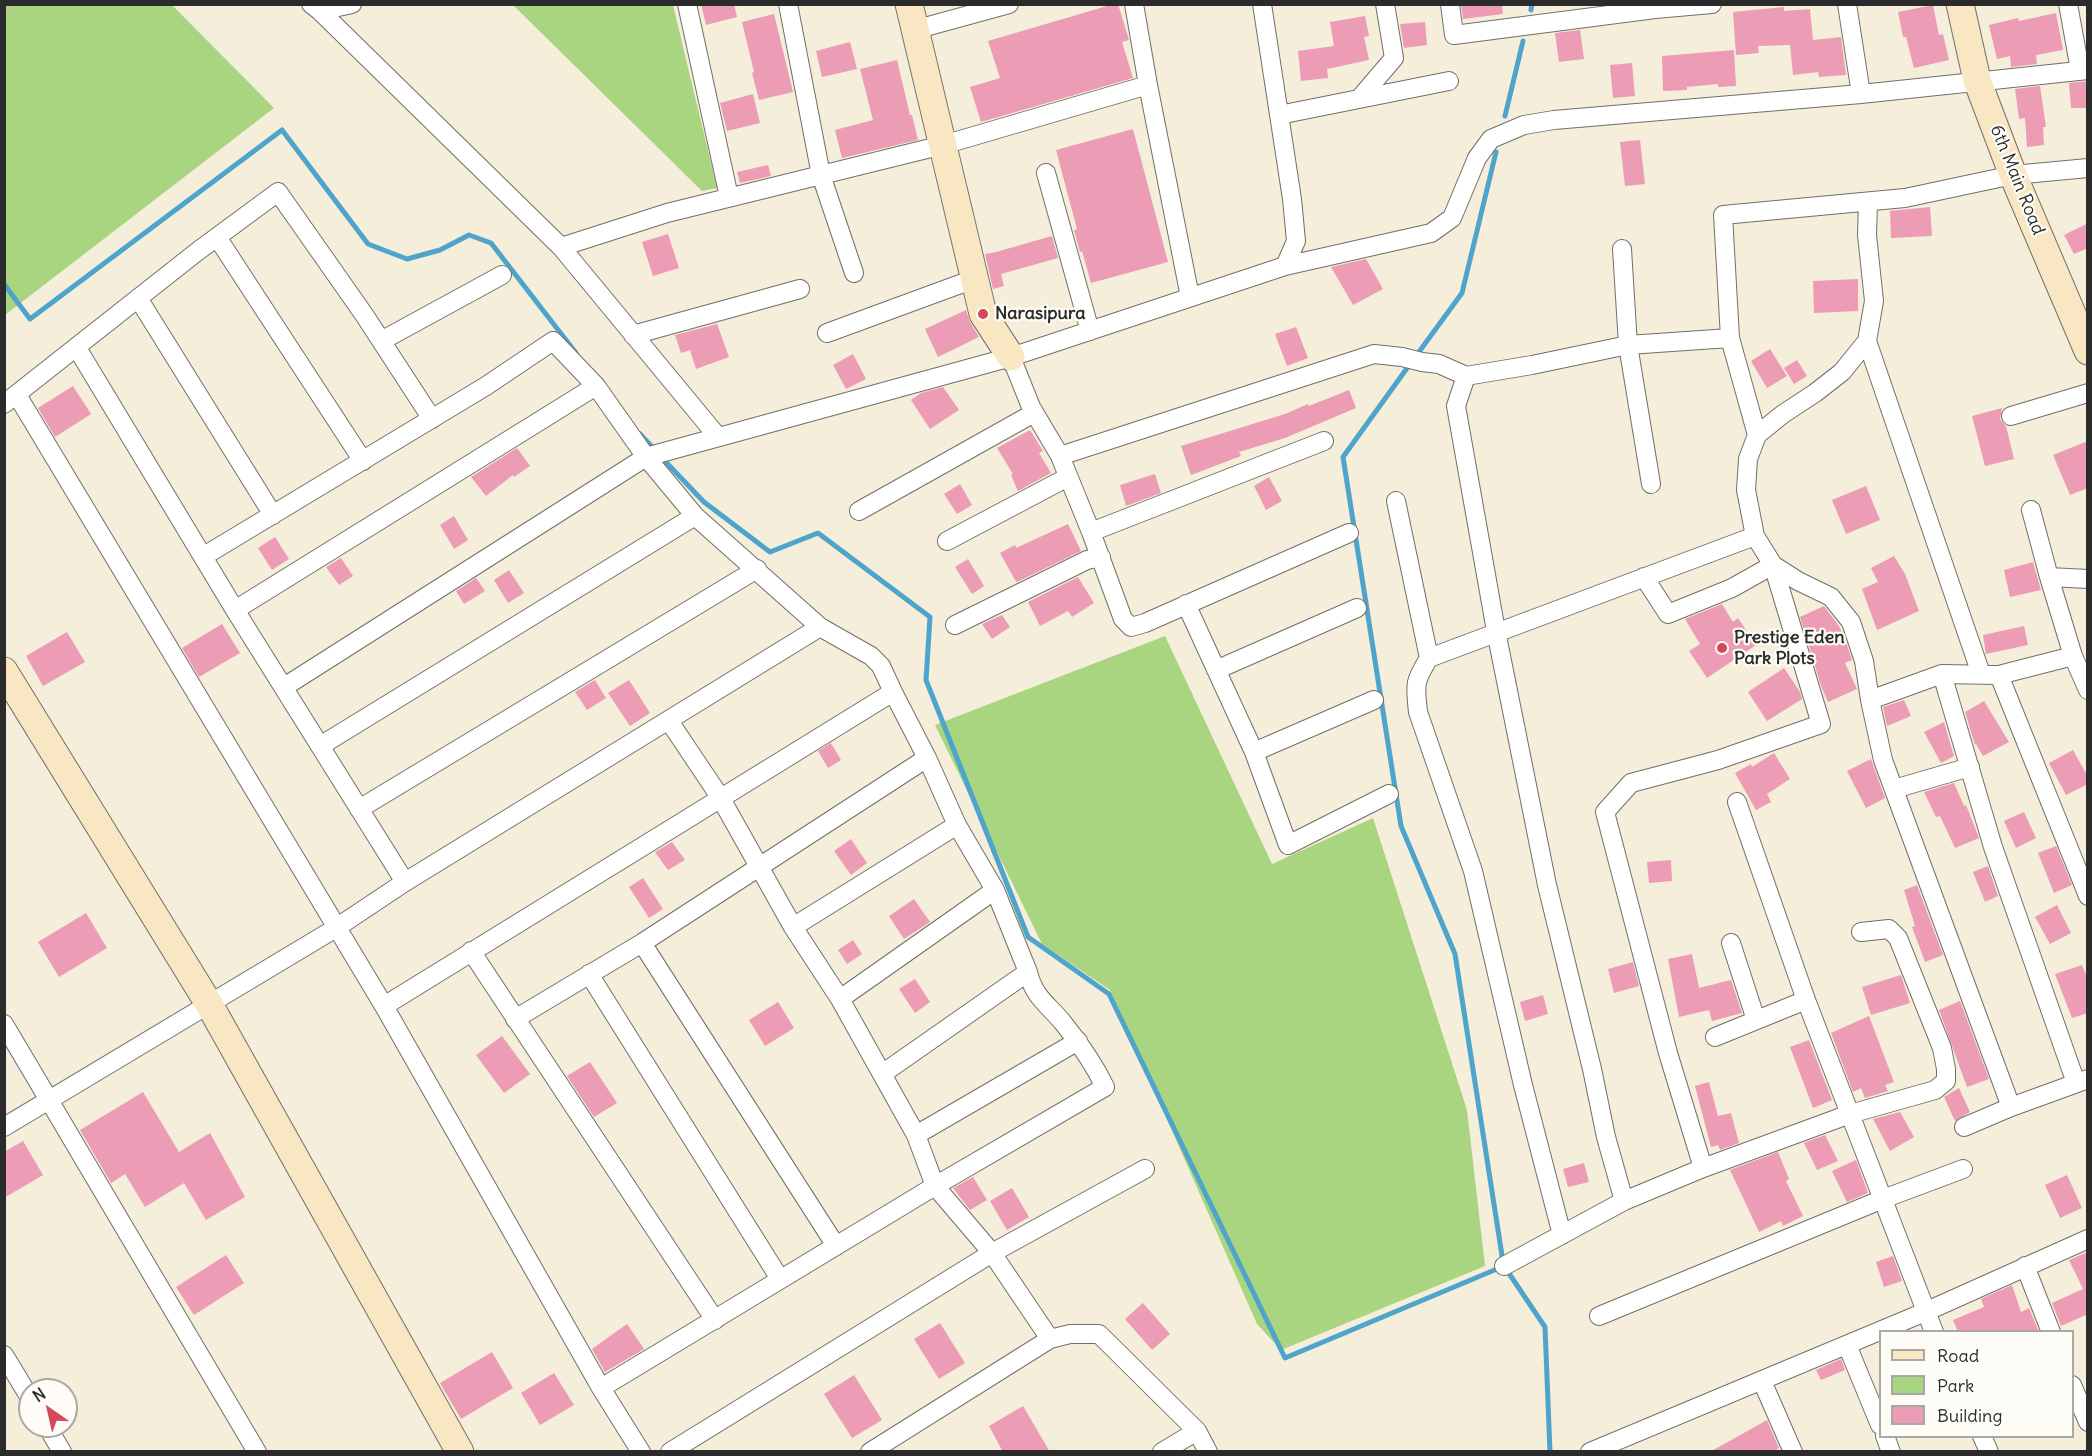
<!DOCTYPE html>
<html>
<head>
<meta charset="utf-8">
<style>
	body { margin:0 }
	#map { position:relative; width:2092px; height:1456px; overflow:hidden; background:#f5eeda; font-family:Delius,sans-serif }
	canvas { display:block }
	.frame { position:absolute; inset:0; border:6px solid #2b2b2b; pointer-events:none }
	.legend { position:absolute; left:1879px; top:1330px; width:195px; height:108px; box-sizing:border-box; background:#fdfcf7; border:2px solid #a9a8a5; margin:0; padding:8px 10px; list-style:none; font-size:18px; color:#2b2b2b }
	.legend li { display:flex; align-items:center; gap:12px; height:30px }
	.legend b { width:30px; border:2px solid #a9a8a5 }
	.north { position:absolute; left:18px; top:1378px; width:60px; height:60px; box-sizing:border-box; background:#fdfcf7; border:2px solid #a9a8a5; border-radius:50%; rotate:326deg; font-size:16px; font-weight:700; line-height:24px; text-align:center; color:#2b2b2b }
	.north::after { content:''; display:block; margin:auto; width:21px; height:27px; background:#d1495b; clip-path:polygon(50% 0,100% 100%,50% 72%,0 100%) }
</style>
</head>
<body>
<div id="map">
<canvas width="2092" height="1456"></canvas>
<div class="frame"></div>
<ul class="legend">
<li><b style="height:8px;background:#f9e7c3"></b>Road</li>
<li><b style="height:16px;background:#a9d480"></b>Park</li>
<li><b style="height:16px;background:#ec9cb4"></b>Building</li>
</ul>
<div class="north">N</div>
</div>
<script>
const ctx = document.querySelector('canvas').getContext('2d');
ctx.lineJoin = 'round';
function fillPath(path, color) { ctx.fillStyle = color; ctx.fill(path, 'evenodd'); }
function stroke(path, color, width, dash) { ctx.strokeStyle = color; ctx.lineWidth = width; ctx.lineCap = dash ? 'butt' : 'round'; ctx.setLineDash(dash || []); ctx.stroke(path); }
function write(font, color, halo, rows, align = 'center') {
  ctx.font = font + ' Delius,sans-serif'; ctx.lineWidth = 4.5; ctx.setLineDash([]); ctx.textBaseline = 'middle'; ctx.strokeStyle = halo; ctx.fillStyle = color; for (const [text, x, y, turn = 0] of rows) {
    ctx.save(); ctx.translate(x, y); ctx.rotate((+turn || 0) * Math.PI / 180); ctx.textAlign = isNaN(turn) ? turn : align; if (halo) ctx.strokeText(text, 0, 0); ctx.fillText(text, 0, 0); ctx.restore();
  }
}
fillPath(new Path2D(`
	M5,4L172,5L274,108L5,315Z
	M513,5H673L717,188L702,191Z
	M1165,636L1272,864L1373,818L1467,1110L1485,1266L1281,1350L1257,1324L1110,990L1042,944L935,725Z`), '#a9d480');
stroke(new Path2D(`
	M1531,10L1532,4
	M1505,116L1523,41
	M4,284L30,319L282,130L368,244L407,259L440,250L469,235L491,243L576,353
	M1416,356L1462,293L1496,152
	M1410,364L1343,457L1401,826L1455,954L1503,1262
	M640,434L656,451
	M662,458L704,502L770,552L818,533L930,617L926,680L1028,937L1109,994L1285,1358L1504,1266L1545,1327L1550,1452`), '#4fa4cb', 5);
fillPath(new Path2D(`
	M701,4H734L737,17L706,25Z
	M1114,4H1118L1129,40L1122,42L1133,78L981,122L970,87L1000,78L988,41Z
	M1461,4H1502L1503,14L1463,19Z
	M1933,5L1939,35L1943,34L1949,60L1914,68L1906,37H1903L1898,12Z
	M1784,7V11L1810,9L1813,40L1841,37L1846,75L1819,77L1818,72L1793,75L1790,45L1758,46L1759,53L1736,55L1733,12Z
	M2056,13L2063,50L2036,55L2037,64L2011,67L2010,56L1997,59L1989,25L2018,18L2019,21Z
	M774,14L793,92L759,100L752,73L754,72L742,22Z
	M1365,16L1369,36L1364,37L1369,60L1327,69L1328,78L1301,81L1298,51L1334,46L1330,22Z
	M1425,22L1427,45L1404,48L1400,24Z
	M1580,30L1584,59L1559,62L1555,33Z
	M850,42L857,69L822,77L816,51Z
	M1734,50L1736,86L1718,87V84L1687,87V90L1663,91L1662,56Z
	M897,60L910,115H912L918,140L842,158L835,130L873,120L860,69Z
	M1632,63L1635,96L1613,98L1610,65Z
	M2088,81V108H2071L2069,83Z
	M2040,86L2046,127H2043L2044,145L2027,147L2025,118L2019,119L2015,89Z
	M753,94L760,123L727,131L720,103Z
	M1133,129L1168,262L1091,283L1082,251L1080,252L1074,230L1077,229L1056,150Z
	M1640,140L1645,184L1625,186L1620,142Z
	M768,165L771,176L740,183L737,172Z
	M1930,207L1932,236L1891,238L1890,211Z
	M2088,223V248L2074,254L2064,235Z
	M668,234L679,268L653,276L642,242Z
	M1052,236L1058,258L1001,274L1004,286L993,289L985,254L996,252Z
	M1366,259L1383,289L1353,305L1331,267Z
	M1858,279V311L1814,313L1813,281Z
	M966,310L970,322L979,337L938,357L925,329Z
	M717,324L729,357L696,369L690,350L681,353L675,335Z
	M1296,327L1308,358L1287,366L1275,334Z
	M1770,349L1787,376L1767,388L1751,361Z
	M853,354L866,379L846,389L833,365Z
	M1797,360L1807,376L1794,384L1784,368Z
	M73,386L91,414L55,437L38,408Z
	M943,387L959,410L930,429L911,400L921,393Z
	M1349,390L1356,408L1285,438L1239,452L1241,456L1191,475L1181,446L1285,414L1308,404L1309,406Z
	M2002,408L2000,419L2006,426L2014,459L1985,466L1972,416Z
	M1030,430L1043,451L1039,453L1051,473L1018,491L1011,475L1013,474L997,448Z
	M2088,441V488L2070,495L2053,455Z
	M517,448L530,466L514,477L513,475L486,496L471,477Z
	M1155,474L1161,493L1126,506L1120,485Z
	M1269,477L1282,501L1266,510L1254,486Z
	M960,484L972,505L957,514L944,494Z
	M1866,486L1880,520L1846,534L1832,500Z
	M454,516L468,540L454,549L440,525Z
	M1068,524L1081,551L1017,582L1015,580L1000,553L1015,545L1016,548Z
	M275,537L289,559L272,570L258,548Z
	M1894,556L1905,574L1919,611L1877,630L1862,589L1878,582L1871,568Z
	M341,558L353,576L339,585L326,567Z
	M968,559L984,586L972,594L955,567Z
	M2033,562L2041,590L2010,597L2004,570Z
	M509,570L524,593L508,603L494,580Z
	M1078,577L1094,603L1072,617L1068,611L1040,626L1028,602Z
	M476,578L485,591L464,604L456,591Z
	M1722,604L1733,622L1738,618L1756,645L1707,678L1689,651L1700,644L1685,619Z
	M1824,606L1839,626L1845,639L1852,660L1845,663L1857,689L1828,702L1821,686L1800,617Z
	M1002,615L1010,627L992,639L982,624Z
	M222,624L240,653L199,677L182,648Z
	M2024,626L2028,645L1986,654L1983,635Z
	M67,632L85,662L43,686L26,656Z
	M1784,668L1800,692L1802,699L1767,721L1748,692Z
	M595,680L606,698L587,710L575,692Z
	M629,680L650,713L630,726L608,693Z
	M1904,700L1911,716L1887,726L1883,707Z
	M1984,701L2009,742L1983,756L1976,744L1975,745L1965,712Z
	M1944,722L1954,756L1941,763L1924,732Z
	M831,743L841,760L828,768L818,751Z
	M2073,750L2088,777V784L2066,795L2049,763Z
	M1774,753L1790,779L1767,794L1771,802L1756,810L1735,773L1751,764L1752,767Z
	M1871,759L1885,798L1866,808L1847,771Z
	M1954,783L1964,806L1966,805L1979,838L1955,848L1940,816L1936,817L1924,792Z
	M2024,812L2036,838L2016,848L2004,821Z
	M851,839L867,863L851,875L834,851Z
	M672,842L685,860L668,870L655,852Z
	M2056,846L2072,885L2054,893L2038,853Z
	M1671,860L1672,881L1649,883L1647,862Z
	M1988,866L1998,896L1985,902L1973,872Z
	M643,878L663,909L649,918L629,887Z
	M1917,885L1943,955L1925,962L1912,927L1915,926L1904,890Z
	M914,899L930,922L904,939L889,916Z
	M2057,905L2071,933L2050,944L2035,917Z
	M86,913L107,948L59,977L38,942Z
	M853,940L862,954L847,964L838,950Z
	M1692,954L1699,988L1731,980L1742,1013L1712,1021L1709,1010L1679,1017L1668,959Z
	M1633,962L1639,986L1614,993L1608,969Z
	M2082,965L2088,980V1013L2072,1018L2055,974Z
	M1901,975L1910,1003L1871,1015L1862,987Z
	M915,979L930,1002L915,1013L899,989Z
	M1543,995L1548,1014L1525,1021L1520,1002Z
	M1960,1001L1989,1079L1967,1087L1939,1010Z
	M778,1002L794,1028L765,1046L749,1020Z
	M1869,1016L1894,1082L1885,1085L1888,1091L1865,1098L1861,1088L1853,1092L1831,1033Z
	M502,1036L530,1074L504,1093L476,1055Z
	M1809,1040L1832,1100L1813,1108L1790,1047Z
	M590,1062L617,1103L594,1117L567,1076Z
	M1709,1082L1718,1116L1731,1113L1739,1143L1720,1150L1718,1145L1711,1147L1695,1086Z
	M1959,1088L1970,1112L1955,1121L1944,1097Z
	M143,1092L179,1152L210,1133L245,1197L206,1220L184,1183L145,1207L125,1174L111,1183L80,1130Z
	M1900,1112L1914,1137L1890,1151L1873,1119Z
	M1825,1135L1838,1161L1817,1170L1804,1143Z
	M23,1141L43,1175L4,1198V1152Z
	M1778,1152L1789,1179L1786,1181L1803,1216L1783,1226L1781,1221L1759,1232L1730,1170Z
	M1856,1160L1868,1193L1847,1202L1832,1171Z
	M1584,1163L1589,1182L1568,1187L1563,1169Z
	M2067,1175L2082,1208L2060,1218L2045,1185Z
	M973,1177L987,1200L970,1210L953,1188Z
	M1012,1188L1029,1217L1007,1230L990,1201Z
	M2088,1252V1314L2061,1326L2052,1303L2083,1289L2069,1260Z
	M226,1255L244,1283L194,1315L176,1287Z
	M1893,1256L1902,1281L1884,1287L1876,1262Z
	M2012,1285L2021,1312L2029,1308L2039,1332H1958L1953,1320L1984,1307L1981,1299Z
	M1143,1303L1170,1334L1152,1350L1125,1319Z
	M940,1323L965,1363L939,1379L914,1339Z
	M627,1324L644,1349L605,1372L592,1349Z
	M492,1352L513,1388L461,1419L440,1383Z
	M1841,1359L1845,1370L1821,1380L1816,1370Z
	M554,1373L574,1405L540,1425L521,1393Z
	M854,1375L882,1420L852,1438L824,1394Z
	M1023,1406L1050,1452H1003L989,1426Z
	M1767,1420L1779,1448L1773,1452H1710Z`), '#ec9cb4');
const street = new Path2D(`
	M311,4L320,11L561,247L718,437
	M687,4L729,197
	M788,4L821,175L854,273
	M1134,4L1148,85
	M1262,4L1292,199L1296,241L1285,266L1011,357L1031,407L1060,456L1091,532L1123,619L1131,627L1145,623L1349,533
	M1450,4L1454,35L1655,9
	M1654,4L1655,9L1712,4
	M1847,4L1861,94
	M2068,4L2080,70
	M320,11L352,4
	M914,30L1009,4
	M1359,99L1449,81
	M1279,115L1359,99L1394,58L1385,4
	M1046,173L1090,331
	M1868,202L1867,235L1874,301L1867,341L1842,372L1815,393L1783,414L1757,435L1748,459L1746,490L1755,536L1773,565L1798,581L1831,597L1851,622L1864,661L1870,700L1942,674L1999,675L2073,656
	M217,237L363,461
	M561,247L667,213L943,145L1148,85L1190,297
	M1622,249L1628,345L1651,484
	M1285,266L1431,233L1452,218L1477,158L1491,139L1524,125L1554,120L1861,94L2088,70
	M138,298L273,515
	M827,333L974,279
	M633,335L800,289
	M1730,338L1723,215L1905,198L2013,175L2088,168
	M381,341L502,275
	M1867,341L1981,674
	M77,348L235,610L405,882
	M17,395L384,1006L601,1388L641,1452
	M4,404L198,251L278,192L365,316L432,419
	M2011,416L2088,393
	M1060,456L1374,354L1402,357L1422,362L1439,364L1466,376
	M1396,501L1429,658L1755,536
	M2031,510L2049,577
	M859,511L1034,413
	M1091,532L1324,441
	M947,541L1068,477
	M204,556L486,386L553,341L596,386L646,457L695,516L820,627L871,656L881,666L893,692L927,758L957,825L995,890L1028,972L882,1074
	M1644,577L1668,614L1732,588L1773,565L1821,724L1718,760L1631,783L1605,812L1668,1053L1703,1168
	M2088,579L2049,577L2073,656L2088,690
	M1186,604L1254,752L1288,845L1389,794
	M235,610L596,386
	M955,625L1087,560L1101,557
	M1429,658C1414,682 1415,684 1418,712L1473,871L1523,1085L1562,1235
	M1216,670L1357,608
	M1942,674L1993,847L2076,1083
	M1999,675L2088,896
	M284,687L646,457L1011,357
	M1870,700L1883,760L2011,1107L2088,1079
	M669,721L720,797L793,927L840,999L916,1135L935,1186L992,1253L1050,1339L1070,1334H1099L1197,1431L1208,1452
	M320,746L695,516
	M1254,752L1374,700
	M1894,789L1970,767
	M1737,802L1806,1000L1934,1332
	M359,809L757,569
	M793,927L957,825
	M642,943L836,1246
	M1731,943L1756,1020
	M471,951L715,1320
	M589,974L780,1279
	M840,999L995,890
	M384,1006L893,692
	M515,1019L642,943L927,758
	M4,1024L257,1452
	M1715,1037L1806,1000
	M4,1127L336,928L405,882L820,627
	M1964,1127L2011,1107
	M916,1135L1078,1041
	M1624,1201L1606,1137L1592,1069L1547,885L1496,631L1456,406L1466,376L1532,365L1628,345L1730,338L1757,435
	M1504,1266L1624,1201L1703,1168L1850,1114L1935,1090L1946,1081V1069L1942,1048L1898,938L1889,929L1861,932
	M2025,1266L2051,1332
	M1599,1316L1883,1199L1963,1169
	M1847,1345L1880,1425
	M4,1355L30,1398
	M1762,1381L1793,1452
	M2072,1385L2088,1422
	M601,1388L935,1186L1105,1087C1094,1064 1080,1044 1064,1024C1049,1005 1034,998 1028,972
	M47,1426L62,1452
	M1885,1436L1891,1452
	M1982,1436L1989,1452
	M670,1452L992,1253L1145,1169
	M870,1452L1050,1339
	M1162,1452L1197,1431
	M1590,1452L1925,1312L2088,1239`);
const secondary = new Path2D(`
	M909,4L983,314L1011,357
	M1960,4L1977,80L2013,175L2088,351
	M4,671L209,1004L460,1452`);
stroke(street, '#726f68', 20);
stroke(secondary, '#726f68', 29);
stroke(street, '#fff', 18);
stroke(secondary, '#f9e7c3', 27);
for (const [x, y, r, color] of [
	[983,314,6,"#d1495b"],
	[1722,648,6,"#d1495b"]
]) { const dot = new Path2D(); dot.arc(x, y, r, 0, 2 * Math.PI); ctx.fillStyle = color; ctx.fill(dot); stroke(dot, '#fdfcf7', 2); }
write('18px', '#2b2b2b', '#fdfcf7', [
	["6th Main Road",2017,180,68]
]);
write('bold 18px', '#2b2b2b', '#fdfcf7', [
	["Narasipura",995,314],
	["Prestige Eden",1734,638],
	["Park Plots",1734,659]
], 'left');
</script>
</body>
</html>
